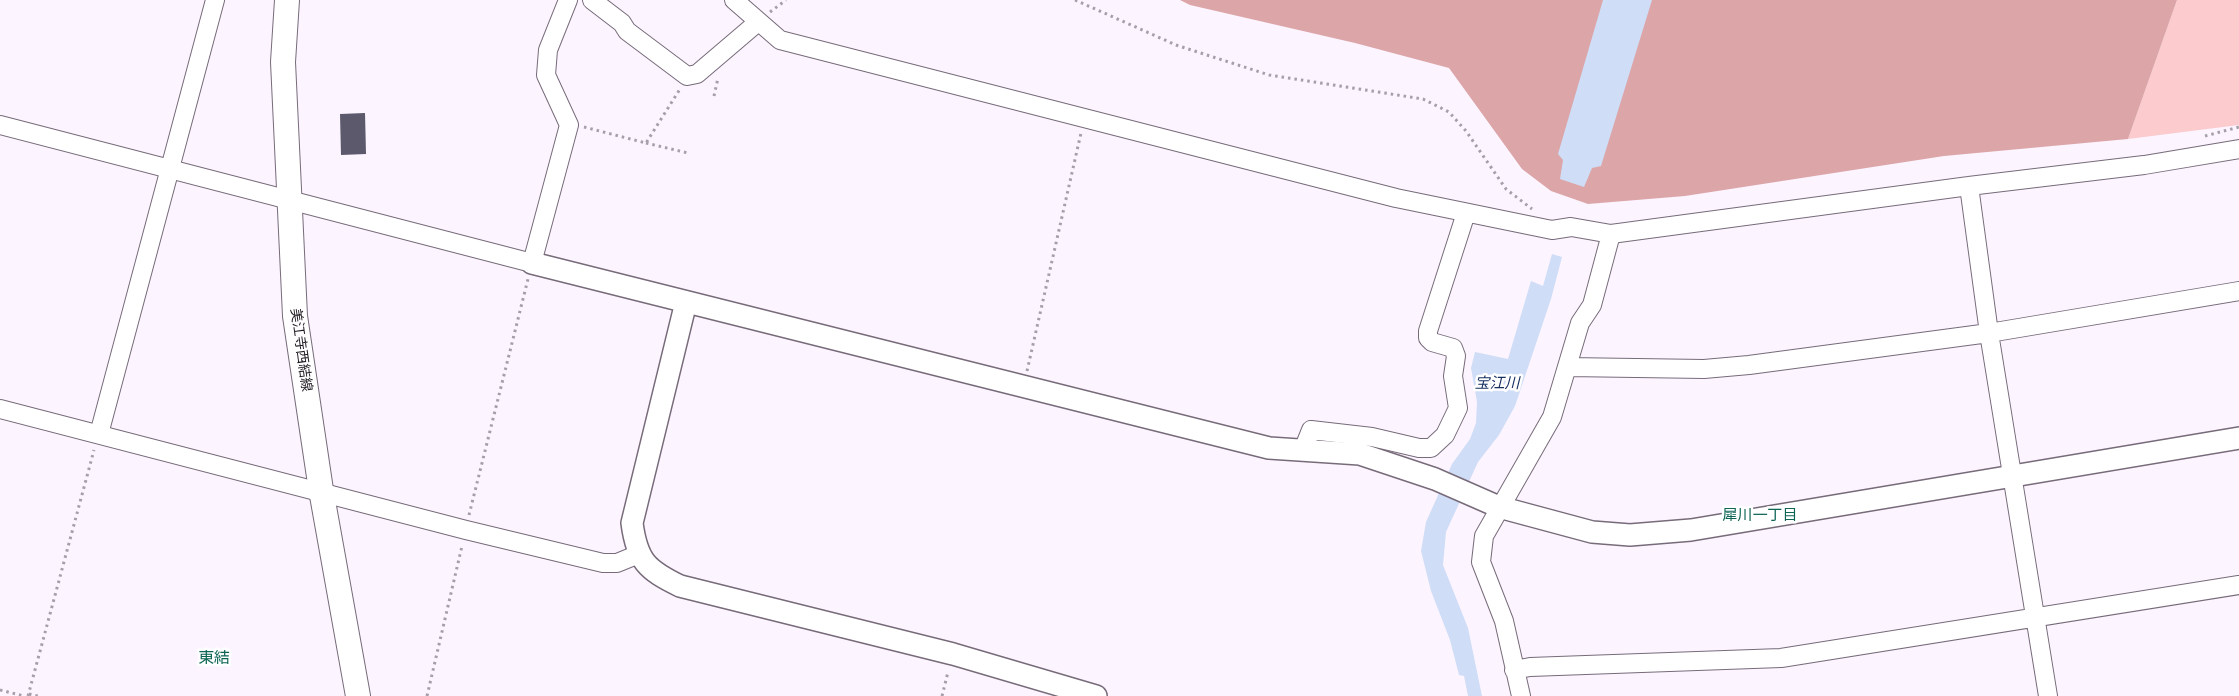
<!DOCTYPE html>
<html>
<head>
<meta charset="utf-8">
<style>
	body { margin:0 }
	canvas { display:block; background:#fcf4ff }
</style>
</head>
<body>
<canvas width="2239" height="696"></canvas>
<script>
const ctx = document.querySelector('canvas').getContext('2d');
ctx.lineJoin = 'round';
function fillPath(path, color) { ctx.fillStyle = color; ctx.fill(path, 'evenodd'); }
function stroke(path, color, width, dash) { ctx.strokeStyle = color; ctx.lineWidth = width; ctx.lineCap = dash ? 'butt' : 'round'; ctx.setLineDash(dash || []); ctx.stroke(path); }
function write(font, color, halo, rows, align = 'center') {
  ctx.font = font + ' Inter,"Noto Sans JP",sans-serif'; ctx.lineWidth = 5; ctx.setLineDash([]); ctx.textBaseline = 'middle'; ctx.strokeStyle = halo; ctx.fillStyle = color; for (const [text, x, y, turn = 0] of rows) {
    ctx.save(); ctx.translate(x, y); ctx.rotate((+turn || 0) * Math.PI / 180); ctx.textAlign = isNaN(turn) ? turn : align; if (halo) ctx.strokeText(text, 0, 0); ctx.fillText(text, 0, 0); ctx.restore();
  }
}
fillPath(new Path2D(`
	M2177,0H2239V125L2128,139Z`), '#fccbcd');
fillPath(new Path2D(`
	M1180,0H2177L2128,139L1944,156L1685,196L1588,204L1551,191L1522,169L1449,68L1355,43L1190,5Z`), '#dca6a8');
fillPath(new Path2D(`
	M1603,0H1652L1601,166L1592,168L1584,187L1560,179L1563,160L1558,154Z
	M1552,254L1562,257L1551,299L1515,406L1499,435L1478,462L1446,532L1443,565L1468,628L1482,696H1468L1464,676L1459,675L1450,640L1431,591L1421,551L1426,522L1452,464L1470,439L1476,423L1477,402L1471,368L1475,352L1508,359L1531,281L1543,286Z`), '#cfddf7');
fillPath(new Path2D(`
	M365,113L366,154L341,155L340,114Z`), '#5b596b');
const minor = new Path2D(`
	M592,0L622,23L627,31L687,76L697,74L758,22
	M734,0L780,40L1396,198L1552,230L1571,227L1611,234L1969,186L2144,165L2239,149
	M0,125L532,263L569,125L546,75L548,50L568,0
	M1969,186L1989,333L2048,696
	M1568,367L1704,369L1749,365L1989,333L2239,291
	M0,409L466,530L603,563H617L639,554
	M99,434L215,0
	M1303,450L1311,430L1372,437L1419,448H1431L1445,435L1458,408L1453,376L1456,356L1453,348L1432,342L1428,338V331L1466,213
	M1514,670L1530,667L1781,658L2239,585
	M1521,696L1504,621L1481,562L1484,536L1552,417L1580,323L1592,305L1611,234`);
const tertiary = new Path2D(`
	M532,263L1269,448L1360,454L1435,479L1499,507L1592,532L1630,535L1691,530L2239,438
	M686,302L632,523C637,561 647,570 680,586L953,654L1096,696`);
const secondary = new Path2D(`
	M287,0L283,62L295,316L321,490L358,696`);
stroke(minor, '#776b7a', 20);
stroke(tertiary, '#776b7a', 24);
stroke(secondary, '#776b7a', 26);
stroke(new Path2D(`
	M1075,0L1176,45L1269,75L1423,99L1449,112L1466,131L1506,189L1532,209
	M770,12L786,0
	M714,96L718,78
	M584,127L646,143L680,89
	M2205,136L2239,127
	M646,143L688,153
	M1027,371L1081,133
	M469,515L528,279
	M0,690L24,696
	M29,694L38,696
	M28,696L94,450
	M427,696L462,546
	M942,696L948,672`), '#a59fa8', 3, [2.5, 4]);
stroke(minor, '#fff', 18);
stroke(tertiary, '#fff', 21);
stroke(secondary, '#fff', 24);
write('14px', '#201b22', '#fff', [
	["美江寺西結線",301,350,82]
]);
write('italic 15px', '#162f61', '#fff', [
	["宝江川",1497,383]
]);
write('15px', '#0e6556', '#fff', [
	["犀川一丁目",1760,515]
]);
write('16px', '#0e6556', '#fff', [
	["東結",214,658]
]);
</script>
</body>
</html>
